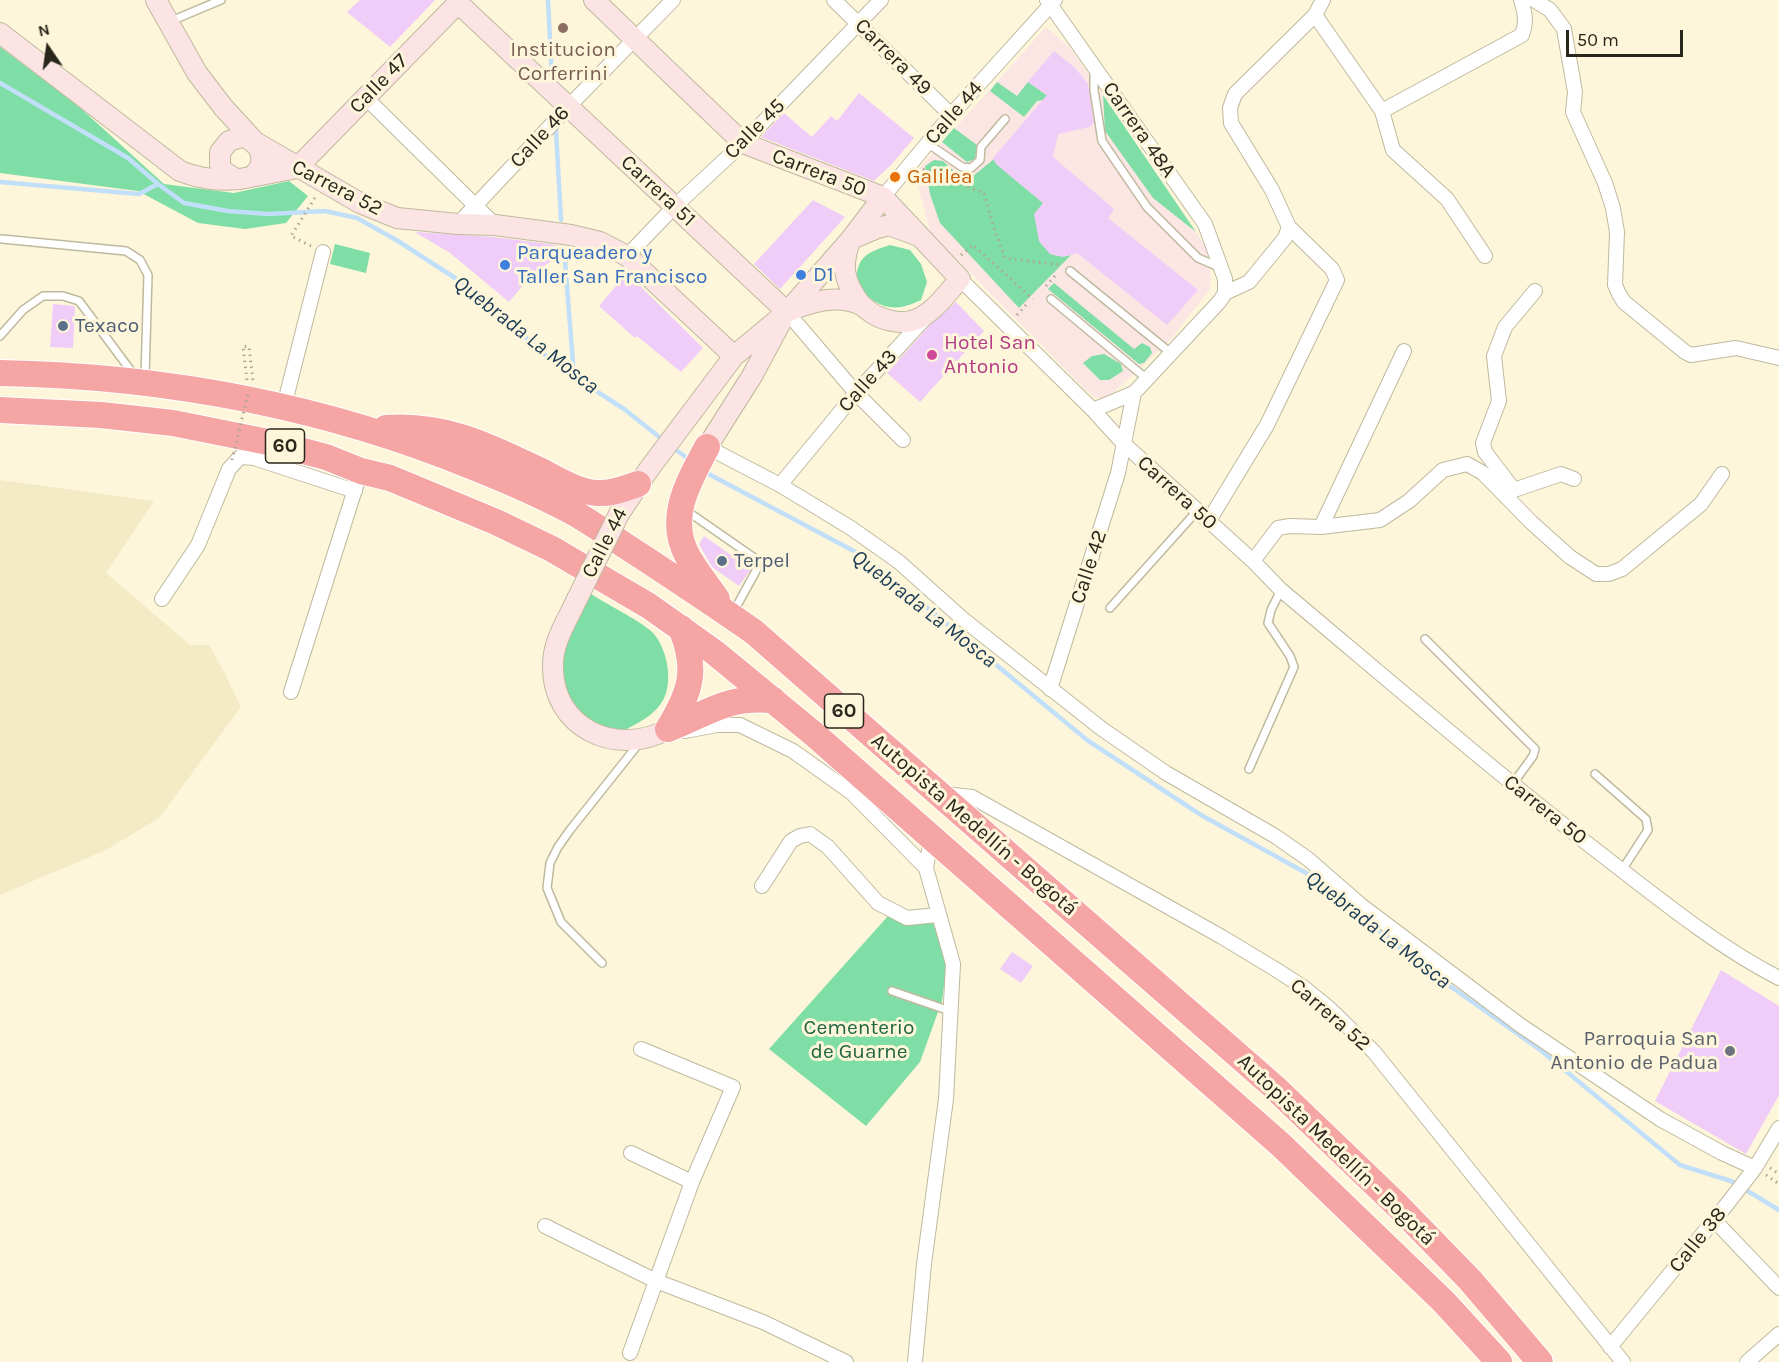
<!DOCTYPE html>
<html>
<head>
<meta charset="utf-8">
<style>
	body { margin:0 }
	#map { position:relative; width:1779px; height:1362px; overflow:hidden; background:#fdf6da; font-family:Karla,sans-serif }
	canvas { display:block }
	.north { position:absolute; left:18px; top:18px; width:60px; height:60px; -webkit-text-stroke:4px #fdf6da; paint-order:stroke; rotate:347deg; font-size:16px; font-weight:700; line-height:24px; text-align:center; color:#29261c }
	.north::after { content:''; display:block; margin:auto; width:21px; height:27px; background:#29261c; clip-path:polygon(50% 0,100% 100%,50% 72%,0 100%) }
	.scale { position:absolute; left:1566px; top:30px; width:117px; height:27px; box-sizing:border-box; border:3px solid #29261c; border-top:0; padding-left:8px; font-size:18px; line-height:21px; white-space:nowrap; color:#29261c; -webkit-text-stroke:4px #fdf6da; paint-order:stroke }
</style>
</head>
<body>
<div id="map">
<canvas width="1779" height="1362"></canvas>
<div class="north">N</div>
<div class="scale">50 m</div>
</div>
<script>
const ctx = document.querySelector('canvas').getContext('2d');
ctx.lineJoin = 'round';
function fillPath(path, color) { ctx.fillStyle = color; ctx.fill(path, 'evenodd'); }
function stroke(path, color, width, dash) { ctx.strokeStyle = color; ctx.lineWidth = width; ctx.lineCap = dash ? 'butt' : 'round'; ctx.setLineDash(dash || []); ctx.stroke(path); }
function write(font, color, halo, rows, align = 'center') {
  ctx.font = font + ' Karla,sans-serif'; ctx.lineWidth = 6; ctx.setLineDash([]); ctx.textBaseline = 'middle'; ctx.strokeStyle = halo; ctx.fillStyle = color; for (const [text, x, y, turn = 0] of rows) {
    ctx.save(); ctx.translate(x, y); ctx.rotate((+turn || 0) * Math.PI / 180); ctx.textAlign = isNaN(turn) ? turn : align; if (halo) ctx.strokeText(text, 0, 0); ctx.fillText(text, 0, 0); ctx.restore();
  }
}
fillPath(new Path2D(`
	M1046,27L1071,49L1211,254L1210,289L1172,338L1109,397L1096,398L1087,391L930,232L915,173Z`), '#fce6e4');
fillPath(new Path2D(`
	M0,480L154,501L106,573L190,645H209L223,670L241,707L159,818L106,850L0,895Z`), '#f3eac6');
fillPath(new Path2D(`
	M0,47L76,104L164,184L234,193L289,181L308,196L286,223L245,229L198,223L138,191L0,173Z
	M997,82L1017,96L1028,82L1052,99L1037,101L1024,117L990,91Z
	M1103,95L1196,232L1153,198L1105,131Z
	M954,128L977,145L975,159L967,162L942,142Z
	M994,159L1001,168L1043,203L1039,241C1049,253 1055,259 1071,255L1019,308L940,223L930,194L925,166L934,160L943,161L956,173L973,176Z
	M335,244L370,253L366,273L330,264Z
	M890,245L910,250L921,264L927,282L921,300C893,314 876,308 856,284C857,257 865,253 890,245Z
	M1054,283L1134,349L1142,343L1150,347L1152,353L1144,363L1139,364L1048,289Z
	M1104,354L1121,364L1123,371L1109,380H1100L1083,363L1092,356Z
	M591,594C608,605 637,619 651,631C660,639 665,653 667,664C674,705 651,717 619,733L583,722L565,698L557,673L562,640Z
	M888,916L905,924L933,923L947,963L942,1001L920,1062L866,1126L769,1049Z`), '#7fdda6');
stroke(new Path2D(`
	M548,0L552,79
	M0,83L128,158L158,184L184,203L228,211L268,214L325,211L357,218L398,241L469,287L559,367L624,409L663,440
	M556,130L561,220
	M0,182L139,194L158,184
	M564,248L574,376
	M672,447L690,460
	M703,471L867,558L1087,740L1201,815L1315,878L1423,967L1539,1049L1680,1165L1731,1181L1779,1210`), '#c2dff9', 4.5);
fillPath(new Path2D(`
	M360,0H435L390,47L347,12Z
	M1054,51L1075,68L1088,84L1094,123L1089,127L1058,134L1053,157L1114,209L1108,218L1198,290L1167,325L1077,253L1063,257L1050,254L1039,241L1034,214L1043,203L996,164L993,158L1047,95L1028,82Z
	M859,93L914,138L891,165L874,181L761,137L784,113L812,137L831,116L837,121Z
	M813,200L845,217L780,289L754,264Z
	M415,232L494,237L556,245L557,258L534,272L509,302L450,253Z
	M627,273L703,348L681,372L637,336L635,338L599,306Z
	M956,302L984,331L920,402L887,373L930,325Z
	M53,304L75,306L73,348L50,347Z
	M704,536L751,569L739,586L712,567L699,544Z
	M1012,952L1033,966L1021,983L1000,969Z
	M1721,970L1779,1006V1095L1746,1154L1655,1101Z`), '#f0ccf8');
const lane = new Path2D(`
	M171,21L221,0
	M1094,70V90L1102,141L1147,207L1198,258L1219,267
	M927,143L962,167L971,168L980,160L981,147L1005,119
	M2,239L126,251L140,260L148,275L145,377
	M1070,271L1172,354
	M1051,299L1147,379
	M0,336L23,310L43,296H63L79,301L134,375
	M687,511L756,559L757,569L734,611
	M1110,608L1197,511
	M1425,639L1535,749L1533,756L1512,785
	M1249,769L1294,667L1290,656L1268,623L1271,610L1281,590
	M1595,774L1646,819L1648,830L1622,870
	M602,963L561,922L547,888L550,863L558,847L570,830L640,742
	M892,991L950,1011`);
const street = new Path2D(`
	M834,0L951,115
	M1047,0L1205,224L1225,279V293L1220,301L1134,393L1093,410
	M1534,0L1550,10L1564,29L1575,92L1573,112L1605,183L1613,208L1617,232L1615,285L1619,294L1624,302L1685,352L1691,355L1736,348L1779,358
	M1315,15L1382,111L1393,150L1447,199L1485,256
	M365,97L495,225
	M1382,111L1522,35C1527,22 1525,13 1521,0
	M883,197L951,115L1055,0
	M458,224L569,106L673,0
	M627,256L674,207L743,143L881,0
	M960,279L1093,410L1123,443L1253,561L1281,590C1386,678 1489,767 1597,851C1653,894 1716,946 1779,978
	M1225,293L1249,282L1285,238L1289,227
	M787,312L856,393L903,440
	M284,406L323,252
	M707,447L780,485L851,528L899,562L964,620L1102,729L1166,773L1275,836L1308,859L1362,906L1520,1025L1660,1119L1722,1153L1755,1168
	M780,485L856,393L926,317
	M1514,490L1561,474L1574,479
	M1506,497L1514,490L1485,452L1483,443L1499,401L1494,356L1505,327L1535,291
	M1208,522L1267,425L1337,280L1332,269L1289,227L1272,190L1231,123L1230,108L1235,94L1315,15L1323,0
	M1321,527L1404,351
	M1253,561L1278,528L1290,526L1321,527L1380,520L1409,501L1443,470L1467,464L1483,473L1532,523L1570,557L1596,574H1609L1622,569L1701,504L1722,474
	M162,599L198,545L229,469L240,457L254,458L355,491
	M1050,689L1118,473L1134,393
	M291,692L357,483
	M685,731L717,725H740L793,751L852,793L926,868
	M945,794L972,797L1222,937L1275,969L1303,987L1330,1009L1374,1052L1623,1362
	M762,886L791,841L800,836L810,834L828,847L878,903L907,918L938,915
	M631,1153L692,1182
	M1714,1220L1779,1288
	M545,1226L656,1281L763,1322L846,1362
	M1610,1347L1724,1208L1755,1168L1779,1128
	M630,1353L692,1182L733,1087L641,1049
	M915,1362L924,1264L946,1099L953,964L926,868L931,839
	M1747,1362L1779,1334`);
const secondary = new Path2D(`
	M156,0L197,73L223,107L255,142L360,203L397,218L458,224L495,225L571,235L600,242L627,256L734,356
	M594,0L743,143L883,197L960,279C946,294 932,316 911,321C900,324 884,320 875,315C869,312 865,307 859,304C836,294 809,302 787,312
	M0,33L180,171C201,179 218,181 240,179
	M251,177C262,169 264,159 258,147L249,139L242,137L229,141L220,152V165L223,171L234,178L240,179L297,168L458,3L787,312
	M861,305C844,282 840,266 851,239L875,229L889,225L916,235
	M707,447L752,376L781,322
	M619,514L649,469L734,356L787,312L851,239L883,197
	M577,599C568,619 553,641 553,664C551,728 616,758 668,729`);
const highway = new Path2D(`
	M0,373C162,376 324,406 473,467C508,481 543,496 576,514C598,527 619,542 641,556C679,581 717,606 754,632L1273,1086L1398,1206L1470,1280L1540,1362
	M0,410L101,415L173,423L273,443L326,457L361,471L390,478L496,522L552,549L649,606L714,652L815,735L1281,1145L1444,1302L1499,1362
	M386,428C445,424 487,445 539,470C557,479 577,492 598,493C612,494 625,488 638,484
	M707,447C689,481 666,518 688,557C696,571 707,585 717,599
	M668,729C709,713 726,696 773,700
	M668,729C691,692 698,669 681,628`);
stroke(lane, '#bfb99e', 10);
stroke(street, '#bfb99e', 16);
stroke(secondary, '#bfb99e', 22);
stroke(highway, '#fff', 28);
stroke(new Path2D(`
	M923,169L984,193L992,222L1005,258L1061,265
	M311,246L291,236L316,196
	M961,255L973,245L1033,299
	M1046,286L1055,276
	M1017,315L1026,305
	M247,380L243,346L249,347L253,381
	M1770,1168L1779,1174
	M1766,1175L1779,1184`), '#ada893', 3, [1.5, 4.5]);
stroke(lane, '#fff', 7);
stroke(street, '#fff', 14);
stroke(secondary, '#fce4e4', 20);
stroke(highway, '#f4a5a4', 26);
const secondaryBridge = new Path2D(`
	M577,599L619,514`);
stroke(secondaryBridge, '#bfb99e', 22, []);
stroke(new Path2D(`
	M232,460L248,394`), '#ada893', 3, [1.5, 4.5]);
stroke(secondaryBridge, '#fce4e4', 20);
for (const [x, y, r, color] of [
	[563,28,6,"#8d6e63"],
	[895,177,6,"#e8710a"],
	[505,265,6,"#3f7fe0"],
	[801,275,6,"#3f7fe0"],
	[63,326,6,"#5c6f8a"],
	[932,355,6,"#d1479c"],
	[722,561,6,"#5c6f8a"],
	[1730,1051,6,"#6b7280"]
]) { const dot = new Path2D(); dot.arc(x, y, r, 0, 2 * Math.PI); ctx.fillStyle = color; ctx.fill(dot); stroke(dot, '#fdf6da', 2); }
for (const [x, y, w] of [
	[285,446,39],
	[844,711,39]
]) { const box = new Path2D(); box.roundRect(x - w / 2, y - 17, w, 34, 4.5); ctx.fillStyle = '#fdf6da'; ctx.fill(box); stroke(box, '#29261c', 1.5); }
write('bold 20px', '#29261c', null, [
	["60",285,446],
	["60",844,711]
]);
write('21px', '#785e54', '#fdf6da', [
	["Institucion",563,50],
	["Corferrini",563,74]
]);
write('21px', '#29261c', '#fdf6da', [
	["Carrera 49",893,57,45],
	["Calle 47",379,84,-46],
	["Calle 44",954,113,-49],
	["Calle 45",755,129,-45],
	["Carrera 48A",1139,130,55],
	["Calle 46",540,137,-47],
	["Carrera 50",819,173,21],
	["Carrera 52",337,188,27],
	["Carrera 51",658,191,43],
	["Calle 43",868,381,-48],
	["Carrera 50",1177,493,42],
	["Calle 44",605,543,-63],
	["Calle 42",1089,567,-72],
	["Carrera 50",1545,810,38],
	["Autopista Medellín - Bogotá",974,825,41],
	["Carrera 52",1330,1015,41],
	["Autopista Medellín - Bogotá",1336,1150,44],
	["Calle 38",1698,1240,-51]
]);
write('21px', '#c56008', '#fdf6da', [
	["Galilea",907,177]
], 'left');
write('21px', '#366cbe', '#fdf6da', [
	["Parqueadero y",517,253],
	["Taller San Francisco",517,277],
	["D1",813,275]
], 'left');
write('21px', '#4e5e75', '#fdf6da', [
	["Texaco",75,326],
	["Terpel",734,561]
], 'left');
write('21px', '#b23c85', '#fdf6da', [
	["Hotel San",944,343],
	["Antonio",944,367]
], 'left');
write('21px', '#206541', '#fdf6da', [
	["Cementerio",859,1028],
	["de Guarne",859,1052]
]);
write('21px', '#5b616d', '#fdf6da', [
	["Parroquia San",1718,1039],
	["Antonio de Padua",1718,1063]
], 'right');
write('italic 22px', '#1c3c56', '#fdf6da', [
	["Quebrada La Mosca",526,335,38],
	["Quebrada La Mosca",924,609,38],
	["Quebrada La Mosca",1378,930,38]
]);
</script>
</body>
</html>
